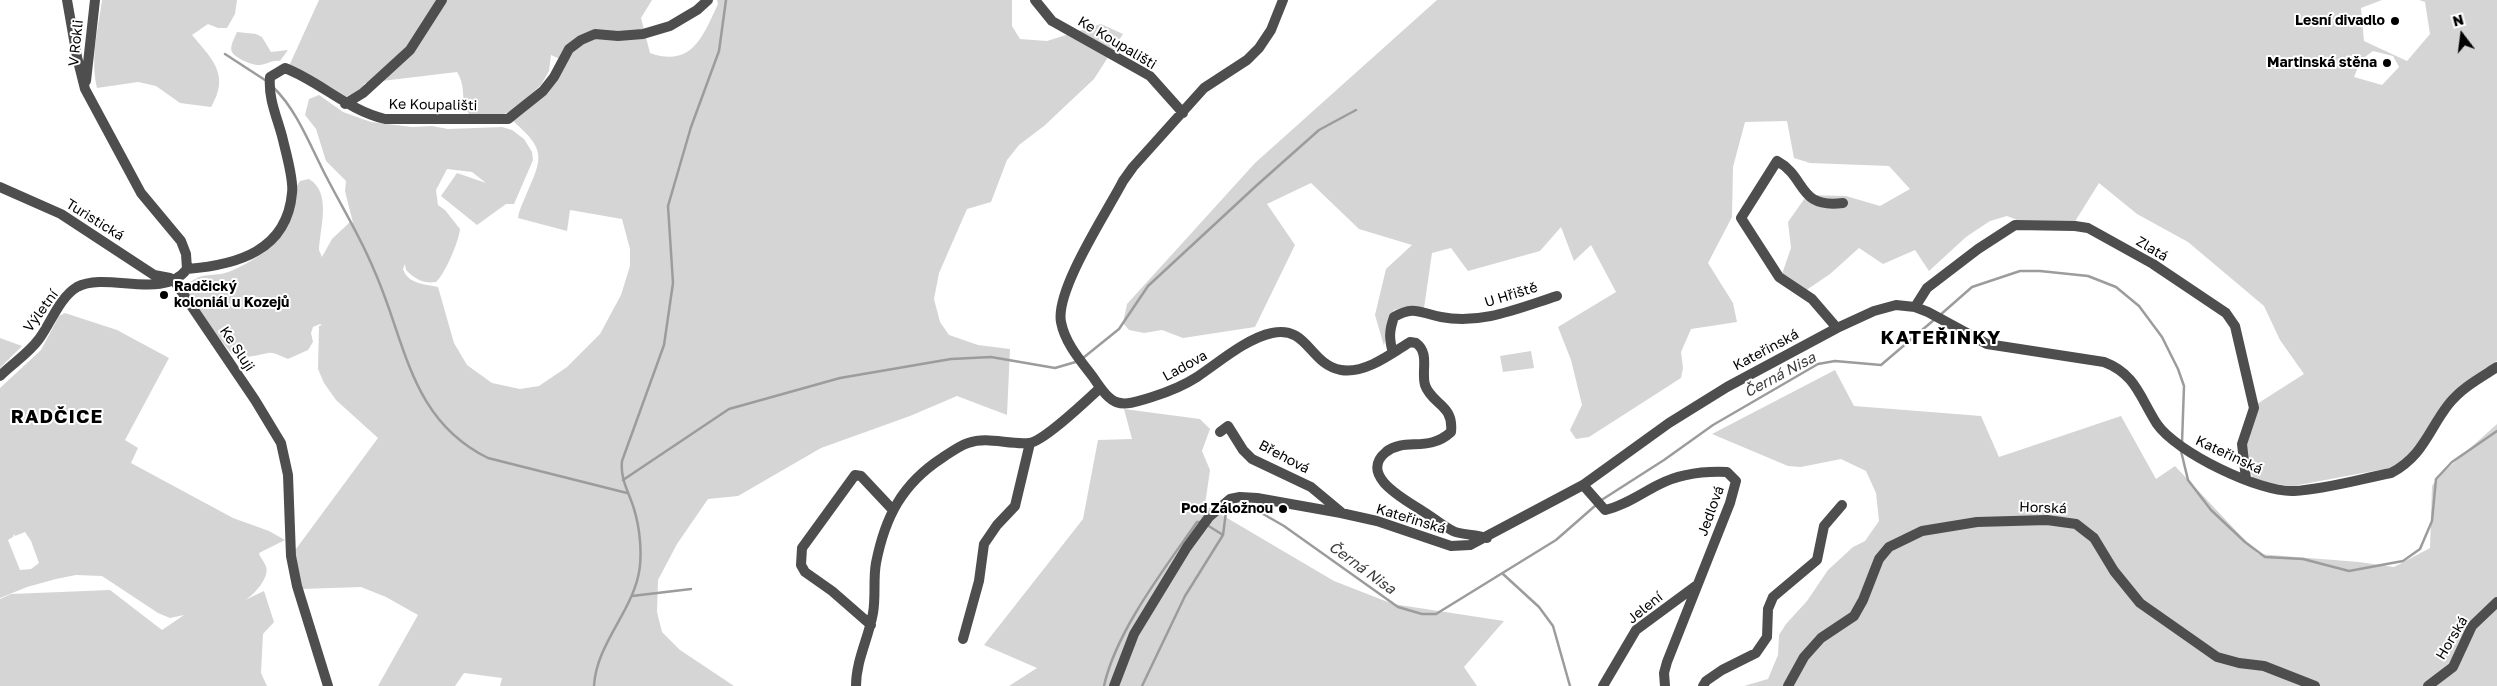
<!DOCTYPE html>
<html>
<head>
<meta charset="utf-8">
<style>
	body { margin:0 }
	#map { position:relative; width:2497px; height:686px; overflow:hidden; background:#fff; font-family:"Golos Text",sans-serif }
	canvas { display:block }
	.north { position:absolute; left:2437px; top:10px; width:50px; height:50px; -webkit-text-stroke:4px #fff; paint-order:stroke; rotate:345deg; font-size:14px; font-weight:700; line-height:20px; text-align:center; color:#000 }
	.north::after { content:''; display:block; margin:auto; width:18px; height:22px; background:#000; clip-path:polygon(50% 0,100% 100%,50% 72%,0 100%) }
</style>
</head>
<body>
<div id="map">
<canvas width="2497" height="686"></canvas>
<div class="north">N</div>
</div>
<script>
const ctx = document.querySelector('canvas').getContext('2d');
ctx.lineJoin = 'round';
function fillPath(path, color) { ctx.fillStyle = color; ctx.fill(path, 'evenodd'); }
function stroke(path, color, width, dash) { ctx.strokeStyle = color; ctx.lineWidth = width; ctx.lineCap = dash ? 'butt' : 'round'; ctx.setLineDash(dash || []); ctx.stroke(path); }
function write(font, color, halo, rows, align = 'center') {
  ctx.font = font + ' "Golos Text",sans-serif'; ctx.lineWidth = 4; ctx.setLineDash([]); ctx.textBaseline = 'middle'; ctx.strokeStyle = halo; ctx.fillStyle = color; for (const [text, x, y, turn = 0] of rows) {
    ctx.save(); ctx.translate(x, y); ctx.rotate((+turn || 0) * Math.PI / 180); ctx.textAlign = isNaN(turn) ? turn : align; if (halo) ctx.strokeText(text, 0, 0); ctx.fillText(text, 0, 0); ctx.restore();
  }
}
fillPath(new Path2D(`
	M102,0H237L235,14L227,28H218L208,24L192,35C213,60 230,75 211,107L180,103L156,86L138,82L97,88C90,58 98,30 102,0Z
	M319,0H652L641,18L650,53C692,68 703,36 718,4L717,0H1012V26L1020,39L1047,41L1101,24L1123,34L1094,79L1044,126L1019,145L1007,160L991,202L967,209L939,273L934,299L940,322L949,335L978,345L1010,349L1007,415L957,396L910,416L821,448L738,496L708,499L677,544L658,580L657,612L662,632L680,650L734,686H500L502,678L464,673L455,686H378L418,615L386,597L361,587L301,589L293,553L378,438L336,400L324,383L318,369L319,326L322,325L320,324L313,327L311,333L313,342L308,350L288,359C282,357 275,352 268,353C256,355 244,360 232,354L197,311L185,286C206,269 210,279 231,271C248,264 272,249 282,235C288,228 293,216 294,207C296,196 293,190 300,181L309,179C332,193 320,227 319,250L322,257L332,239L350,222L353,223L345,191L346,181L326,161L316,129L305,115L309,99L319,95L343,112L371,122L412,127L432,126L448,129L502,127L512,130L524,139L532,152L533,160L514,204H506L477,225L441,196L457,173L486,183L472,172L447,169L436,190L438,205L445,210L460,229C459,241 445,274 436,282C423,284 415,279 406,270L405,264L403,269C408,284 424,284 438,287L454,343L467,365L492,383L520,389L539,386L567,367L600,334L621,295L630,266V249L622,219L570,210L567,231L518,218C519,210 523,203 526,195C543,157 546,150 513,121C538,103 551,89 564,61L551,55L549,71L541,85L513,110L498,117L471,116C458,102 468,90 457,72L365,83L361,89L346,97L289,66Z
	M1437,0H2382L2361,8L2364,41L2407,61L2430,34L2425,2L2419,0H2497V361C2479,373 2459,384 2445,401C2426,425 2419,453 2390,468L2293,486L2273,484L2253,478C2240,446 2247,436 2257,404L2304,374L2280,340L2264,306L2188,242L2137,214L2099,183L2074,223L2020,221L2007,216L1990,221L1966,237L1929,271L1915,250L1883,264L1859,248L1830,274L1805,291L1782,274L1791,248L1788,222L1807,195L1846,196L1880,206L1910,189L1889,166L1810,163L1794,158L1787,121L1745,122L1733,167L1732,217L1708,263L1733,303L1737,322L1691,329L1681,352L1683,368L1681,378L1589,437L1576,439L1570,430L1582,405L1571,360L1558,327L1616,292L1591,245L1574,261L1561,227L1540,251L1468,271L1451,248L1432,253L1424,308L1406,307L1394,310L1389,321L1384,346L1375,315L1386,269L1412,245L1359,229L1311,183L1267,204L1295,245L1255,327L1183,338L1162,330L1144,333L1129,330L1123,323L1127,304L1255,163ZM2373,51L2393,56L2399,67L2382,85L2354,77L2361,60Z
	M237,32L256,34L262,37L271,52L288,50L280,61C272,60 268,64 260,65C253,66 235,58 232,52C229,47 235,37 237,32Z
	M65,313L117,330L169,358L125,440L138,448L131,463L233,518L269,531L285,540L259,553C260,558 265,562 266,567C270,577 254,595 245,600L264,591L274,622L263,634L261,673L267,686H0V599L11,594L110,590L162,630L184,615L170,618L158,613L102,576L76,575L56,579L27,587L0,598V388L41,350L59,316ZM25,532L31,541L39,563L31,569L20,570L8,540L13,537L14,534L15,536Z
	M0,338L22,346L0,368Z
	M1531,351L1534,368L1503,372L1500,356Z
	M1835,370L1854,406L1981,416L1999,457L2121,416L2156,479L2175,466L2258,554L2359,562L2394,567L2430,548L2432,486L2438,477L2497,424V686H1744L1768,679L1778,655L1779,635L1786,624L1807,601L1828,570L1853,547L1865,541L1879,521L1876,493L1866,471L1841,459L1801,467L1788,466L1712,434Z
	M1124,409L1200,419L1210,429L1202,451L1210,470L1205,505L1334,581L1393,604L1504,621L1464,667L1477,686H1009L1037,668L984,645L1083,519L1098,440L1132,439Z`), '#d5d5d5');
stroke(new Path2D(`
	M225,54L268,82
	M273,87C298,111 311,148 327,178C343,209 361,238 374,270C406,341 409,419 488,458L627,493
	M1939,316L1972,287L2020,271H2040L2088,276L2116,287L2139,306L2162,337L2178,369L2184,386L2182,443
	M1083,358L1119,329L1148,286L1256,186L1319,130L1356,110
	M2181,451L2188,480L2211,510L2245,542L2265,557L2303,559L2349,571L2403,561L2420,549L2432,521L2436,479L2452,462L2497,431
	M623,480L729,409L840,378L951,359L991,357L1055,368L1079,361
	M1600,501L1664,460L1713,425L1818,364L1835,361L1881,365L1935,319
	M1207,525L1223,535
	M1503,574L1539,607L1553,626L1570,686
	M632,596L691,589
	M594,686C596,646 629,615 638,577C643,557 640,528 634,509C629,492 620,480 622,461L664,345L673,283L668,206L691,127L719,51L726,0
	M1104,686C1116,631 1165,568 1197,522H1203
	M1142,686L1185,596L1223,535L1226,512L1244,503L1284,526L1398,607L1422,614H1436L1556,540L1596,505`), '#9c9c9c', 2.5);
stroke(new Path2D(`
	M1035,0L1052,21L1150,76L1183,113
	M1283,0L1271,30L1259,48L1247,60L1204,88L1133,167L1123,181C1107,212 1055,290 1061,322C1065,343 1080,360 1093,377C1113,407 1118,408 1152,397C1168,392 1183,386 1197,377C1218,363 1247,338 1272,333C1308,325 1309,364 1341,370C1365,374 1391,354 1410,342L1416,343C1430,353 1421,371 1425,385C1432,405 1454,404 1451,432C1428,453 1405,437 1386,452C1357,476 1408,501 1424,512C1434,518 1443,526 1453,531C1460,535 1476,534 1487,538
	M86,81L95,0
	M345,104L363,93L410,50L442,0
	M0,187L61,214L154,275L170,278
	M187,269C237,265 287,251 292,193C294,180 286,153 283,140C278,119 268,100 270,77L285,68C321,82 347,110 385,119H508L543,91L554,77L569,49L581,40L595,34L618,36L643,34L670,26L697,10L708,0
	M173,279L255,400L281,443L288,475L291,556L297,586L328,686
	M1915,307L1927,288L1978,249L2015,225L2075,226L2088,228L2153,264L2226,313L2235,326L2254,408L2242,444L2246,479
	M1837,328L1812,299L1779,277L1741,218L1777,161C1807,177 1797,209 1843,203
	M1393,353C1389,339 1389,331 1394,317C1414,305 1420,313 1441,317C1481,325 1519,308 1557,296
	M0,376C12,364 29,353 39,339C51,323 59,298 77,287C107,271 163,301 187,269L186,254L181,241L141,193L85,89L77,57L67,0
	M1220,432L1228,426L1243,450L1252,459L1311,487L1341,512
	M1583,485L1605,510C1624,506 1640,494 1658,485C1679,474 1704,471 1727,472L1736,481L1730,503L1667,662L1664,673L1665,686
	M871,625L832,591L805,572L801,565L802,548L855,475L861,476L892,509
	M963,639L979,581L984,544L997,525L1015,506L1030,443
	M856,686C856,660 869,637 873,613C876,596 873,579 876,563C885,517 902,484 942,458C951,452 959,446 968,443C988,436 1008,445 1029,443C1043,442 1087,400 1100,388
	M1114,686L1134,634L1187,547L1209,517L1230,499L1240,497L1257,498L1341,513L1377,521L1451,546L1470,545L1583,485L1669,423L1727,387L1837,328L1874,311L1896,305L1915,307L1928,312L1987,344L2104,362C2136,374 2140,398 2157,424C2176,452 2260,493 2294,491C2326,489 2360,479 2391,473C2423,456 2428,431 2448,405C2461,388 2480,378 2497,367
	M1603,686L1636,630L1697,585
	M1703,686L1706,681L1722,670L1756,653L1767,637L1768,609L1773,597L1817,560L1824,526L1842,505
	M1788,686L1804,657L1821,638L1854,616L1863,600L1879,559L1889,547L1922,531L1977,522L2047,520L2076,524L2094,538L2114,571L2140,603L2217,657L2239,663L2264,666L2315,686
	M2428,686L2453,667L2472,626L2497,602`), '#4e4e4e', 10);
for (const [x, y, r, color] of [
	[2395,21,5,"#000"],
	[2387,63,5,"#000"],
	[164,295,5,"#000"],
	[1283,509,5,"#000"]
]) { const dot = new Path2D(); dot.arc(x, y, r, 0, 2 * Math.PI); ctx.fillStyle = color; ctx.fill(dot); stroke(dot, '#fff', 2); }
write('bold 14px', '#000', '#fff', [
	["Lesní divadlo",2385,21],
	["Martinská stěna",2377,63],
	["Radčický",174,287,"left"],
	["koloniál u Kozejů",174,303,"left"],
	["Pod Záložnou",1273,509]
], 'right');
write('14px', '#000', '#fff', [
	["V Rokli",76,43,-84],
	["Ke Koupališti",1117,43,31],
	["Ke Koupališti",433,105,1],
	["Turistická",95,220,32],
	["Zlatá",2152,249,31],
	["U Hřiště",1511,295,-17],
	["Výletní",41,311,-54],
	["Ke Sluji",237,349,56],
	["Kateřinská",1766,350,-28],
	["Ladova",1185,366,-29],
	["Kateřinská",2229,455,25],
	["Břehová",1284,457,28],
	["Horská",2043,508,2],
	["Jedlová",1711,511,-70],
	["Kateřinská",1411,519,17],
	["Jelení",1645,608,-39],
	["Horská",2452,638,-59]
]);
write('italic 15px', '#3d3d3d', '#fff', [
	["Černá Nisa",1780,375,-28],
	["Černá Nisa",1362,568,36]
]);
ctx.letterSpacing = '1px';
write('bold 19px', '#000', '#fff', [
	["KATEŘINKY",1941,338],
	["RADČICE",57,417]
]);
ctx.letterSpacing = '0px';
</script>
</body>
</html>
